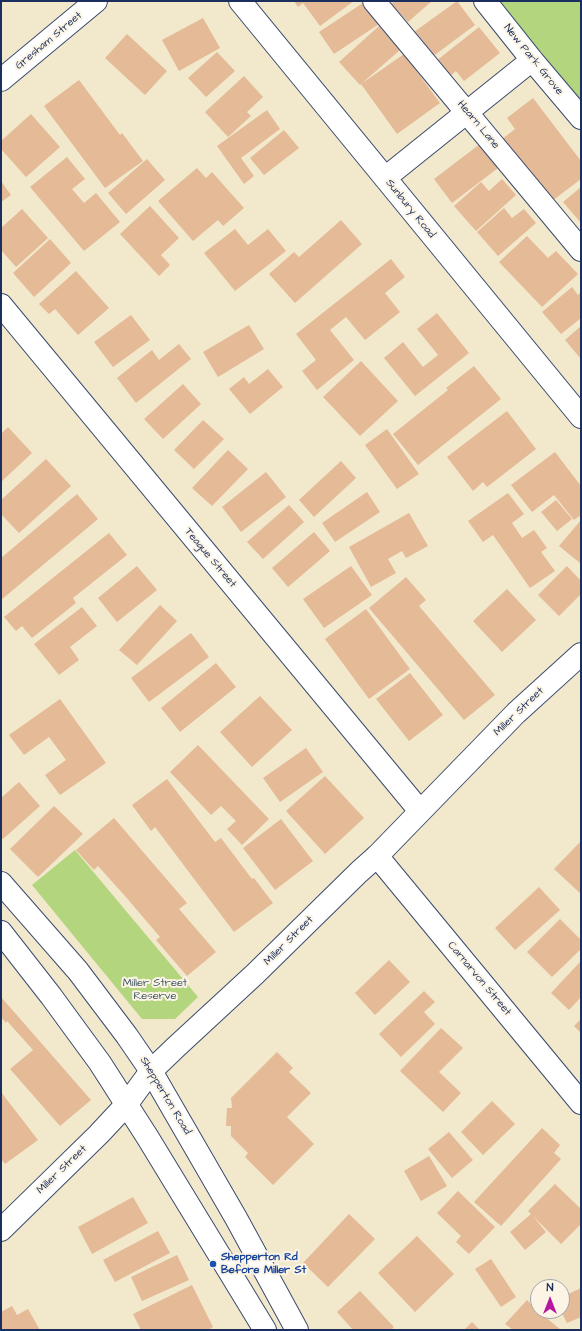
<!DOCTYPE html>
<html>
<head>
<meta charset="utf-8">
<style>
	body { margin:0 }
	#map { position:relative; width:582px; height:1331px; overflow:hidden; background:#f2e8cc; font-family:"Architects Daughter",sans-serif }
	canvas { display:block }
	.frame { position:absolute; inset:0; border:2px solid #1b2f5e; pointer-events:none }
	.north { position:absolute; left:530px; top:1279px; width:40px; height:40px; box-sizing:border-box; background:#fcf5e5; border:1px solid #a2a6af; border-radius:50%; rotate:0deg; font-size:11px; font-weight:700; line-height:16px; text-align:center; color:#1b2f5e }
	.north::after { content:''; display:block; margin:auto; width:14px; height:18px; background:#b5179e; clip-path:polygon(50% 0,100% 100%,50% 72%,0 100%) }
</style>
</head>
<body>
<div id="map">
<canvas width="582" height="1331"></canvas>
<div class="frame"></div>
<div class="north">N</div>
</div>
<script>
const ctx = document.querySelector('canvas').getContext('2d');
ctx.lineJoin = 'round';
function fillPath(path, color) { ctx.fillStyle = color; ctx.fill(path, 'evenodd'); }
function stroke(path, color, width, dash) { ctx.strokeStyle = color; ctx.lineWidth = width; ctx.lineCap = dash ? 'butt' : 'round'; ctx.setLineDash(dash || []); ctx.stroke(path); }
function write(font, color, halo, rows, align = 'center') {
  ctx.font = font + ' "Architects Daughter",sans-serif'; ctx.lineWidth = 4; ctx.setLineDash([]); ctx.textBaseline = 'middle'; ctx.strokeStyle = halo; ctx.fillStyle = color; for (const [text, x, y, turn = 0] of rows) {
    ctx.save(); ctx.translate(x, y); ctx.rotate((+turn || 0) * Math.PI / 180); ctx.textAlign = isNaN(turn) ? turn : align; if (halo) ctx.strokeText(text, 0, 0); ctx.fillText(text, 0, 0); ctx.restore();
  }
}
fillPath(new Path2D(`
	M499,1H581V101Z
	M75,850L198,997L175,1019H142L32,885Z`), '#b2d57e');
fillPath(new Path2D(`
	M294,1H354L320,26L303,3L298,7Z
	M366,1L382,22L334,54L319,32Z
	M395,1H432L408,22L391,4Z
	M457,1L475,25L432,57L414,32Z
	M203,18L220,48L179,71L162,40Z
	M379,26L400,50L360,85L339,62Z
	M479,27L500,53L464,81L456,71L449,77L436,61Z
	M127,34L167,71L145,95L105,58Z
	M217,52L235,71L206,97L188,78Z
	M404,54L440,103L397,134L361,84Z
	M244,76L263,97L247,112L251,116L228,137L205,112Z
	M79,80L120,135L122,133L143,161L105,188L44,106Z
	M533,98L581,161V179L548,204L497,143L515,129L507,118Z
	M267,110L280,129L241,158L254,176L244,184L217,146Z
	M31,114L60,147L26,177L1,149V141Z
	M284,130L299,148L264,175L250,158Z
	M480,144L498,168L452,203L434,179Z
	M67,157L85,179L72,189L84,203L96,193L120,222L84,251L30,187Z
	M147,159L165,180L126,214L108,193Z
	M197,168L206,178L212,172L244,208L223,226L218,220L193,241L158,201Z
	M502,179L516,195L476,231L454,206L481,182L489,191Z
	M1,181L11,195L1,202Z
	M581,187V223L563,202Z
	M150,206L179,238L161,255L170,265L159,276L120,234Z
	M504,208L512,218L524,209L536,223L498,256L477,232Z
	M22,209L48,238L16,267L1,250V228Z
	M341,220L362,244L295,303L269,274L294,252L299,257Z
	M235,229L248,245L268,229L286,251L235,291L204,253Z
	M527,236L548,258L556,251L578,274L542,307L499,262Z
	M50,239L71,263L34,297L13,273Z
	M391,259L405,277L385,293L400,312L365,340L346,317L330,330L354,360L317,390L302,371L316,360L296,334Z
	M76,271L109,308L78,335L55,309L49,314L39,304Z
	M572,287L578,295L581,292V318L561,334L542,312Z
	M437,313L469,353L415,396L384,358L403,342L423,367L438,355L417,329Z
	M131,315L150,340L113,367L94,342Z
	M249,325L264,349L218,377L203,352Z
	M581,326V359L565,340Z
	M179,344L191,359L136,403L117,378L152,350L159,360Z
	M361,361L398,401L360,436L323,397Z
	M474,366L501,399L418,465L393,434L448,390L446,388Z
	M268,369L283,387L250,414L229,389L244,377L249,384Z
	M183,384L201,404L163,439L144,419Z
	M507,411L536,449L487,487L483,482L473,491L447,457Z
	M203,420L224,439L194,469L174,450Z
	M8,427L32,453L1,482V434Z
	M387,429L419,474L397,489L365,445Z
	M228,450L248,469L212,506L192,488Z
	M555,452L581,486V515L574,520L554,495L532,512L511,485Z
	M46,459L71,486L19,533L1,514V500Z
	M341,461L356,478L314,517L299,500Z
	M266,472L286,497L241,532L222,507Z
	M367,492L380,512L335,542L322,523Z
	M508,493L524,514L512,523L522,538L534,530L547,548L541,552L555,571L530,588L493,535L483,542L468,521Z
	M77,494L98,519L1,600V558Z
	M556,500L572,519L557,531L541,512Z
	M289,505L304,522L263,559L247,542Z
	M409,513L428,546L406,558L402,551L388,559L396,573L371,587L349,547Z
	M581,520V562L580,563L559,546Z
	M314,532L330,551L288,587L272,568Z
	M109,533L127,555L73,598L76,603L32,638L22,626L16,631L4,617Z
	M137,566L157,590L117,622L98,598Z
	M351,566L372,595L324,628L303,599Z
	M567,566L581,581V594L559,616L538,595Z
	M406,577L426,600L419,606L495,695L464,720L369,608Z
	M507,589L536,620L502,652L473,621Z
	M160,605L177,621L137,665L119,650Z
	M82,607L97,626L70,647L79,660L59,675L34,644Z
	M366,609L410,669L369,699L325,639Z
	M191,633L209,657L149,702L131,678Z
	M216,663L236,687L180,732L161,708Z
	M410,673L443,715L409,741L376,699Z
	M260,696L292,730L252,767L220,732Z
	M60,699L106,763L60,795L45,775L66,760L49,737L24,755L9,735Z
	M198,745L269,819L242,845L227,829L236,821L221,806L211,815L170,772Z
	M306,748L323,772L280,802L263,778Z
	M325,776L364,818L325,854L286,811Z
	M167,779L215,842L221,838L252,879L254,878L273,903L234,932L155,827L151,831L132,805Z
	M19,782L40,806L3,839L1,837V798Z
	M54,806L83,834L38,877L10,849Z
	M114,818L187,903L179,909L216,952L187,976L156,940L160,937L125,896L98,866L94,870L76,850Z
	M281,819L313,861L275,890L243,848Z
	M581,841V894L554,869Z
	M539,887L560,910L515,950L495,928Z
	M560,919L581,940V949L552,977L527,952Z
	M389,960L410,982L375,1015L355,993Z
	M581,961V997L569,1010L551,993Z
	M424,991L435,1002L424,1012L435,1024L401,1057L379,1034Z
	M1,997L91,1100L60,1126L10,1069L33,1050L7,1021L6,1023L1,1017Z
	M581,1019V1033L574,1026Z
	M441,1028L463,1048L439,1072L461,1093L443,1112L400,1071Z
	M277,1052L293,1068L289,1072L311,1093L287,1117L314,1144L273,1185L245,1157L248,1153L231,1136V1126H226L227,1108H232L231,1098Z
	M1,1092L38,1140L5,1164L1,1159Z
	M492,1101L515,1124L483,1155L461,1132Z
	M542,1128L560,1145L554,1153L561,1159L501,1226L474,1202Z
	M449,1132L473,1160L452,1178L428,1149Z
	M429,1156L447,1186L421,1201L404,1171Z
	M555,1184L581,1209V1224L561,1244L533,1216L546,1232L525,1250L510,1232L531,1214L528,1211Z
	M458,1191L495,1227L469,1254L456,1242L461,1236L437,1213Z
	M133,1197L148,1223L92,1254L78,1227Z
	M349,1214L375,1239L328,1287L303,1263Z
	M158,1231L170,1253L115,1282L103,1260Z
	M417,1236L454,1274L415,1312L378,1273Z
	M177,1255L189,1280L142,1301L131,1277Z
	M491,1259L516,1297L501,1307L475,1269Z
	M192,1285L213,1327L208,1330H141L133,1314Z
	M581,1288V1317L567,1323L561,1311L562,1297Z
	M360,1291L394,1327L391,1330H353L337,1312Z
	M527,1300L538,1311L561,1330H513L505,1324Z
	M12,1306L17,1315L28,1309L40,1330H1V1312Z
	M472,1322L480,1330H464Z`), '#e4ba97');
const street = new Path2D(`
	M240,1L581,417
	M374,1L581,250
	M485,1L532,60L581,118
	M1,80L96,1
	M385,178L532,60
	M1,305L420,811
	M377,856L581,1103`);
const secondary = new Path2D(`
	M1,1230L99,1134L126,1105L151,1071L176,1047L255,974L359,872L377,856L516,713L581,654`);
const highway = new Path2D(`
	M1,883L78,971L127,1036L151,1071L236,1218L297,1330
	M1,932L51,996L100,1063L148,1138L265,1330`);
stroke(street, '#3b4b6e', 24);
stroke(secondary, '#3b4b6e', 24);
stroke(highway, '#3b4b6e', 24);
stroke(street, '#fff', 22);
stroke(secondary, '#fff', 22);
stroke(highway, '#fff', 22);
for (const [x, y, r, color] of [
	[213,1264,4,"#1a4fb4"]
]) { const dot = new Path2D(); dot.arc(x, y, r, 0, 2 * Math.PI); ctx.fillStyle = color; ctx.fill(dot); stroke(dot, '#fcf5e5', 1.5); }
write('11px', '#1b2f5e', '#fcf5e5', [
	["Gresham Street",49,41,-40],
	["New Park Grove",533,60,51],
	["Hearn Lane",478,125,50],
	["Sunbury Road",410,209,51],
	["Teague Street",210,558,50],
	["Miller Street",519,712,-44],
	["Miller Street",289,941,-45],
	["Carnarvon Street",479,979,50],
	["Shepperton Road",165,1096,59],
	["Miller Street",62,1170,-44]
]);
write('11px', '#415866', '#fcf5e5', [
	["Miller Street",155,984],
	["Reserve",155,997]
]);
write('bold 11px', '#164399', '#fcf5e5', [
	["Shepperton Rd",221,1258],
	["Before Miller St",221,1271]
], 'left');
</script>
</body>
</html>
